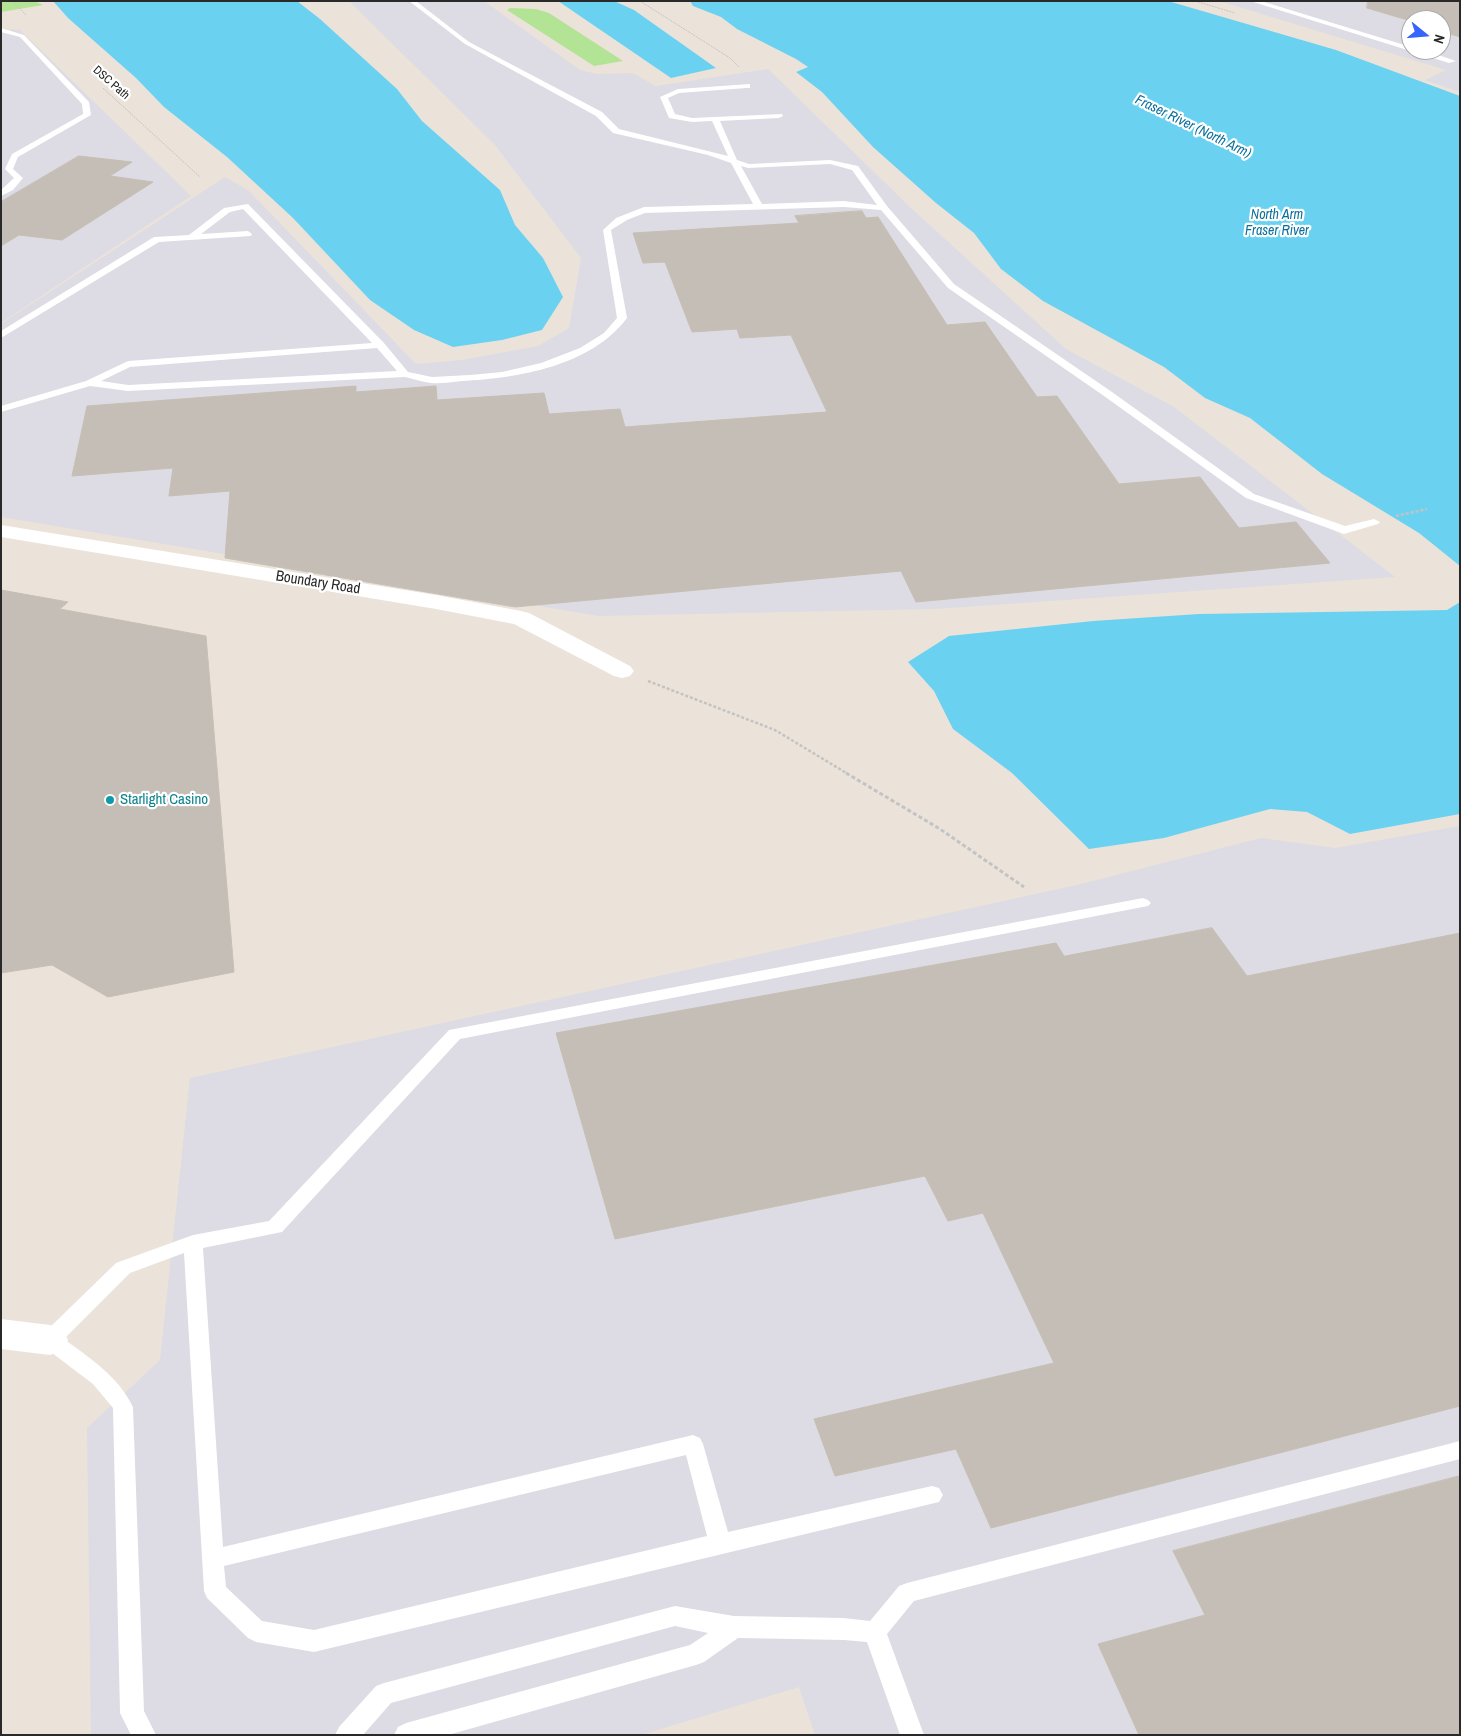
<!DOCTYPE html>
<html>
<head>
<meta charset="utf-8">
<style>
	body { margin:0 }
	#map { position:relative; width:1461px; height:1736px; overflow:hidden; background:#ebe3da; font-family:"Archivo Narrow",sans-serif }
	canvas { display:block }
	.frame { position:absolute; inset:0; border:2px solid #292929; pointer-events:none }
	.north { position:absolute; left:1401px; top:10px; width:50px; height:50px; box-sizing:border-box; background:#fff; border:1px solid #a9a9a9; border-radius:50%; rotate:107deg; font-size:14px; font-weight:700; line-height:20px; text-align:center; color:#292929 }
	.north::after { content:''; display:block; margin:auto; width:18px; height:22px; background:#3664fc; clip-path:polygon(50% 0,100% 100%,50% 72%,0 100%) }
</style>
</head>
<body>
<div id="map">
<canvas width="1461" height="1736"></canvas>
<div class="frame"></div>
<div class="north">N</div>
</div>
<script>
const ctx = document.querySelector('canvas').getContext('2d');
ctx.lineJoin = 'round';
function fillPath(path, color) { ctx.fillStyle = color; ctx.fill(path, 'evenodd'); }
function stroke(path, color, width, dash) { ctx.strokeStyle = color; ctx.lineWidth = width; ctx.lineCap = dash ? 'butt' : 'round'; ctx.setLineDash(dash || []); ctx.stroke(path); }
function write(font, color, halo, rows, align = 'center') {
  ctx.font = font + ' "Archivo Narrow",sans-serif'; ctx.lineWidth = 4.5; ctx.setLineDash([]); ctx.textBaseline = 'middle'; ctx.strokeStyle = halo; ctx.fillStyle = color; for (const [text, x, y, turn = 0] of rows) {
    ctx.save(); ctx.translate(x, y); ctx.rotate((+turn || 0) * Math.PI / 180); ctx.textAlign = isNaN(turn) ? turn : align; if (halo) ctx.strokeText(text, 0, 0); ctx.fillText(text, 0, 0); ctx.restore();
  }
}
fillPath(new Path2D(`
	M349,1H484L580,70L597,74L633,73L656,86L768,69L911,208L1066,349L1174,407L1395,577L935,609L599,616L1,517V324L225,177L248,190L416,364L462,360L538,346L569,328L581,258L495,145Z
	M1219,1H1460V92L1425,80L1446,70ZM1411,20H1441V50H1411Z
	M1,29L20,30L191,196L1,323Z
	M1460,826V1735H815L799,1687L641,1735H91L87,1428L160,1360L190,1078L1077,885L1261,838L1335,848Z`), '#dddbe3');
fillPath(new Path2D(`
	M1,1H34L43,5L1,12Z
	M510,8L536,9L549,13L623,61L594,66L507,10Z`), '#b3e395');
fillPath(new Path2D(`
	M53,1H297L320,19L397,89L422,121L500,190L515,225L543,258L563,297L542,330L502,340L453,347L414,330L370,300L293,218L227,157L164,107L136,78L68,18Z
	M558,1H614L634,10L716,68L671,78Z
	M690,1H1168L1336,50L1460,96V566L1419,533L1322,474L1250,418L1205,398L1164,367L1043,301L1001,269L974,233L936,203L873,147L822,92L796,72L808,67L796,59L737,29L721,17L693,6Z
	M1460,602V814L1350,834L1307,812L1270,809L1164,838L1089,849L1012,773L953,729L934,691L908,662L949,636L1093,621L1199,614L1447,610Z`), '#6ad2f0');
const building = new Path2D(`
	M1368,1H1460V37L1441,31V20L1411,21L1367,8Z
	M79,156L132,162L110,176L153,182L62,240L19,235L1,246V202Z
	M862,211L866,218L878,217L947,325L985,322L1037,397L1057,396L1119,484L1200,477L1239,528L1296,522L1330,563L916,602L901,571L515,607L225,558L230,491L169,496L173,468L72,476L87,406L356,386V392L436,386L437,400L544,393L549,414L620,409L625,427L827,412L791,335L740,338L737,329L692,332L665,262L643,263L633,233L799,223L795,216Z
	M1,590L68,602L60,609L206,636L234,972L108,997L52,965L1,973Z
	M1212,928L1247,976L1460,933V1406L991,1528L956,1449L835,1476L814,1419L1054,1363L983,1213L948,1221L925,1176L615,1239L556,1033L1056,943L1064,956Z
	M1460,1476V1735H1139L1098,1644L1205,1615L1173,1551Z`);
fillPath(building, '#c4beb6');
stroke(building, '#c7bfb4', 1);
stroke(new Path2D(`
	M13,1L26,15
	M640,1L730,58L739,67
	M1195,1L1235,13
	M103,88L200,177`), '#c3c3c3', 1, [2, 1]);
stroke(new Path2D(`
	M1396,516L1427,509
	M648,681L775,730L848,774`), '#c3c3c3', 2.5, [3, 2]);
stroke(new Path2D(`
	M846,773L940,829L1024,887`), '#c3c3c3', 3, [4, 2.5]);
fillPath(new Path2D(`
	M409,1H416L469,42L602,112L619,129L728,156L712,121L692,122L669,118L660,97L678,89L750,84V88H747L679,93L668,98L675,114L692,118L782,114L783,116L779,118L720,121L737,160L749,164L830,160L858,166L887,206L954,284L1112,392L1254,494L1345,526L1374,519L1380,522L1378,524L1344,534L1246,498L1104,396L948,288L881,210L844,207L645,213L627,220L611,230L627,318C591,366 519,378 462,381C452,382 441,384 431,383C423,382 414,379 405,377L128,391L90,386L1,412V406L86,381L128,361L372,343L243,209L230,212L201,234L248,231L252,234L251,236L159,242L1,338V331L154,237L189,235L224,208L248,204L384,343L408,372L432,377L470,375L502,372L541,363L580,348L604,333L617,318L603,230L616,218L644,207L753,204L731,163L708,155L613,133L596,116L465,44ZM830,164L852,170L877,205L844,201L762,204L741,166L748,168ZM377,348L397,371L128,385L101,381L130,367Z
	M1250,1H1261L1411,47V50H1423L1456,61L1449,63Z
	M1,28L24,35L89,102L91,115L18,157L13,169L23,178L13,190L1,196V190L14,178L5,169L12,154L83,114L82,104L20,37L1,32Z
	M1143,898L1148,900L1151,903L1148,906L460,1039L282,1232L203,1248L223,1547L693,1435L700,1438L703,1444L728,1532L932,1486L939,1488L943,1495L939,1502L314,1652L256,1642L248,1638L207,1598L204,1591L184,1253L130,1273L64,1339C91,1359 118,1376 133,1407L144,1711L156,1735H131L120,1713L113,1408L93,1384L43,1346L40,1340L43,1334L116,1263L193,1235L269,1221L449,1030ZM686,1455L707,1536L314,1630L262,1621L226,1587L224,1566Z
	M1460,1441V1459L914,1601L887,1634L924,1735H900L867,1642L844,1640L738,1638L704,1662L696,1665L448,1735H394L398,1727L406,1723L690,1645L708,1633L675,1626L391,1703L363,1735H335L339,1727L376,1686L384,1683L675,1606L734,1616L844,1618L870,1621L899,1586L907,1583Z`), '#fff');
fillPath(new Path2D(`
	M1,525L436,595L521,611L529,613L630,666L634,671L630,676L622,678L614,676L514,624L436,609L1,537Z
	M1,1319L50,1325L63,1330L68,1340L63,1350L50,1355L1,1349Z`), '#fff');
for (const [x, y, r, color] of [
	[110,800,5,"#0f9aa8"]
]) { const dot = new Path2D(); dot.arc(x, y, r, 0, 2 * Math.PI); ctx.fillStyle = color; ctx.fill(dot); stroke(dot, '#fff', 2); }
write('12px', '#292929', '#fff', [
	["DSC Path",111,83,41]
]);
write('italic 14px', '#0b6f9a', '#fff', [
	["Fraser River (North Arm)",1193,127,26],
	["North Arm",1277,215],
	["Fraser River",1277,231]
]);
write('15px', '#292929', '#fff', [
	["Boundary Road",318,583,9]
]);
write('15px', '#0d838f', '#fff', [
	["Starlight Casino",120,800]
], 'left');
</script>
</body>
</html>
